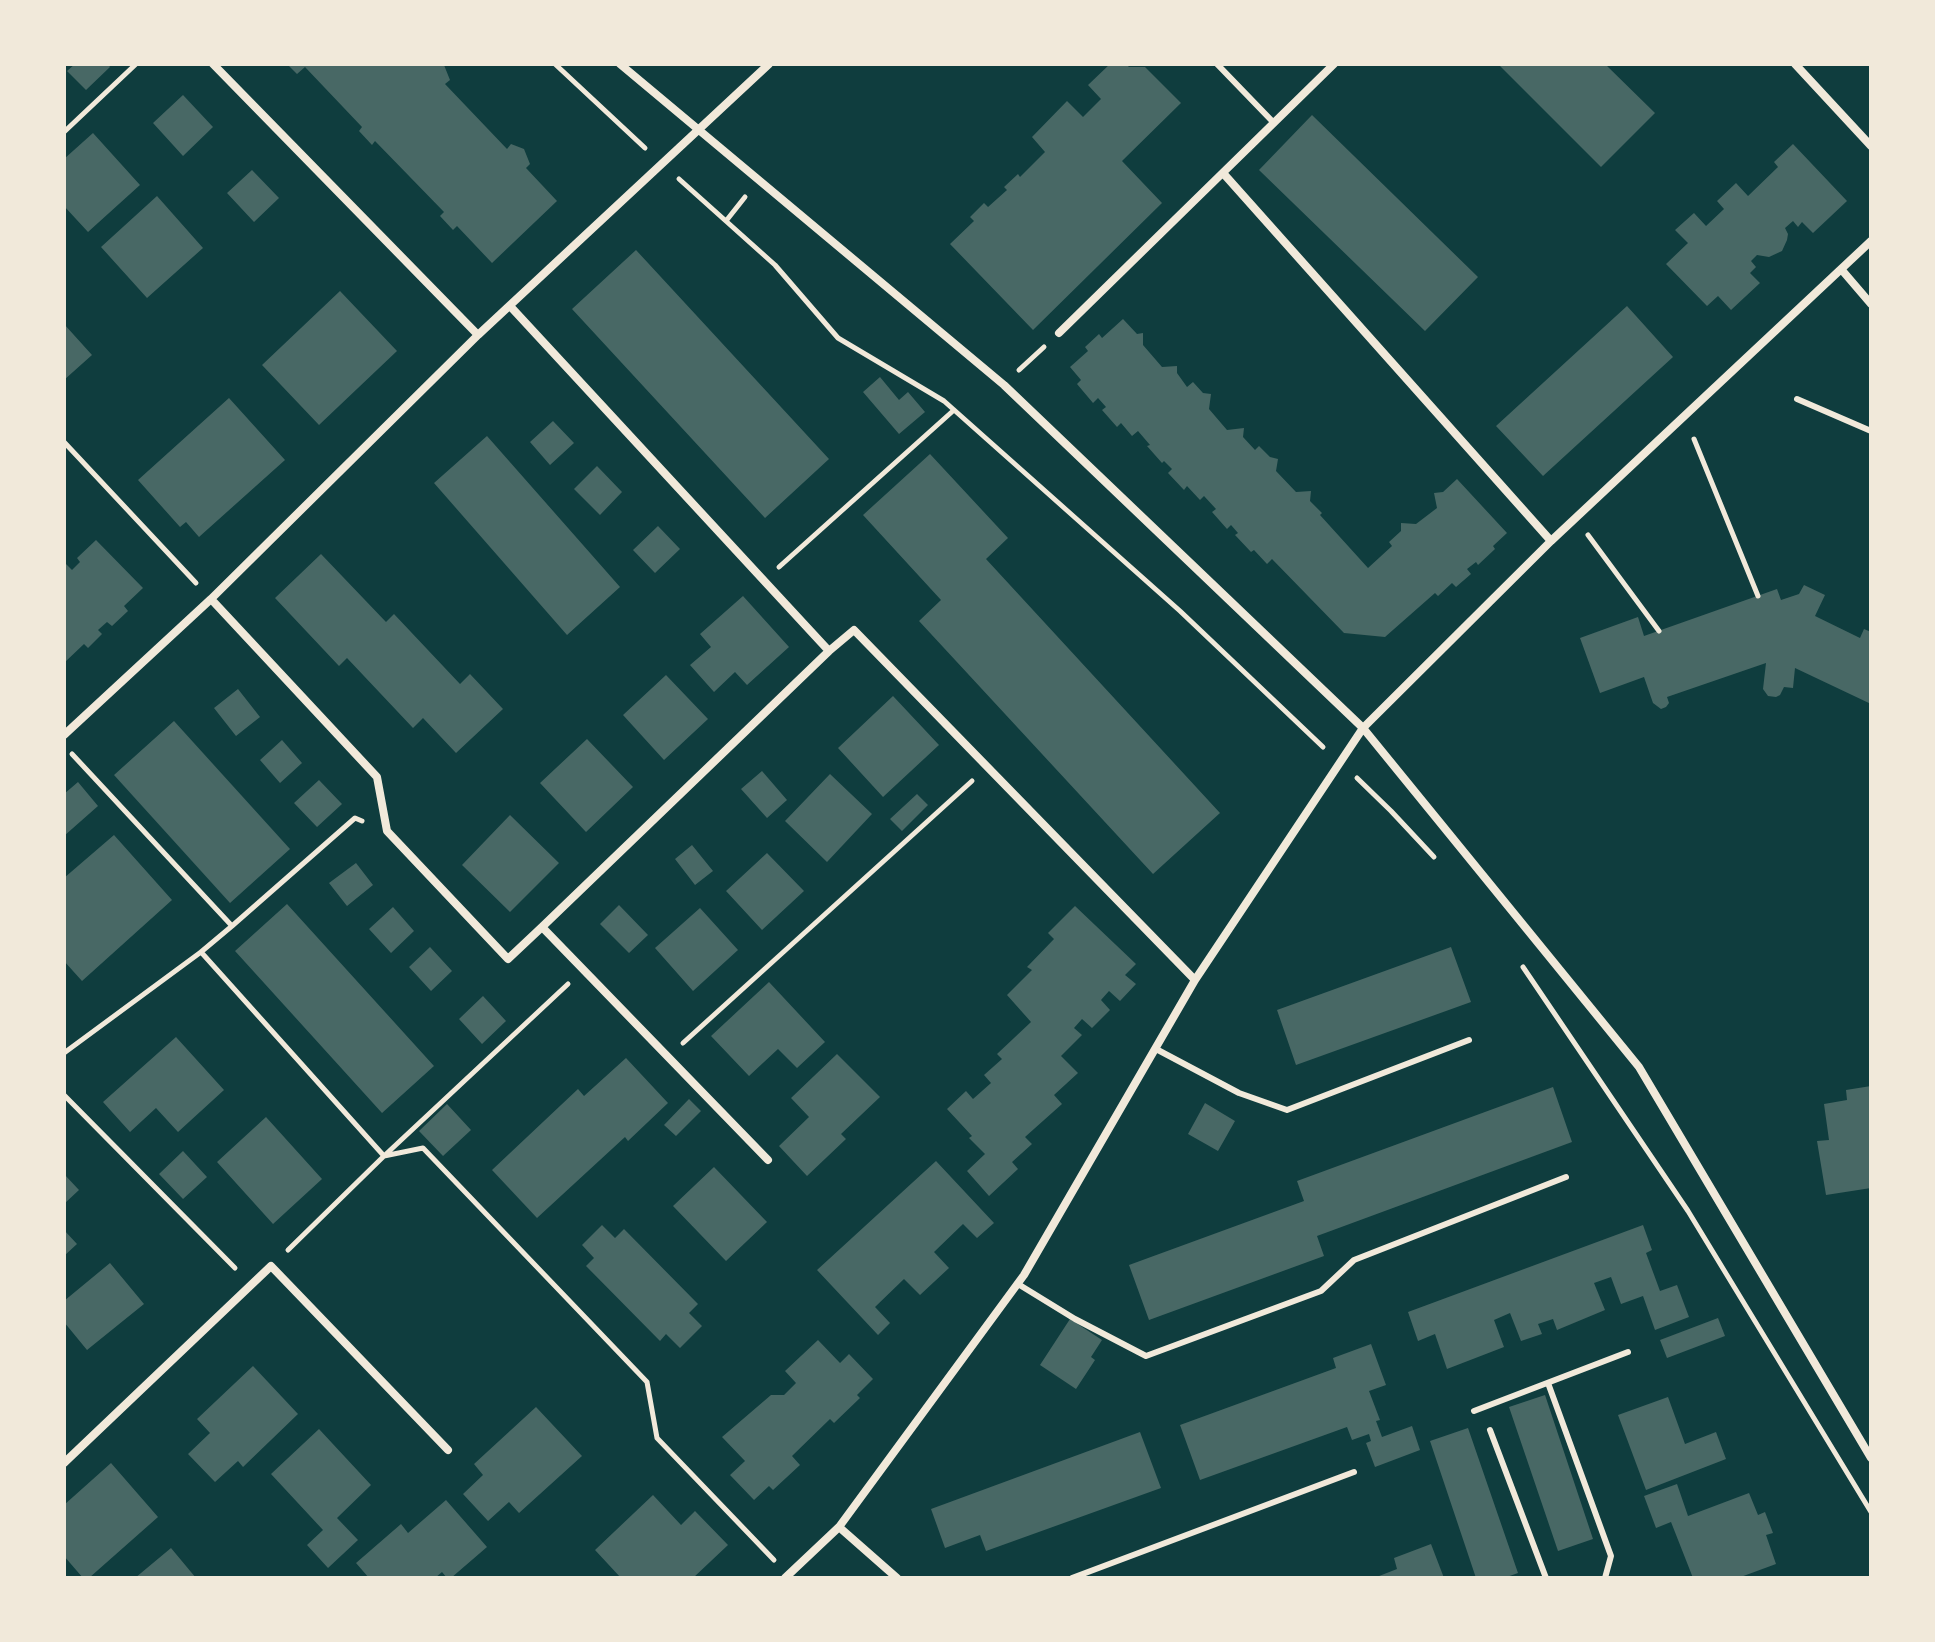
<!DOCTYPE html>
<html>
<head>
<meta charset="utf-8">
<style>
	body { margin:0 }
	#map { position:relative; width:1935px; height:1642px; overflow:hidden; background:#0f3d3e; font-family:Poppins,sans-serif }
	canvas { display:block }
	.frame { position:absolute; inset:0; border:66px solid #f1e9da; pointer-events:none }
</style>
</head>
<body>
<div id="map">
<canvas width="1935" height="1642"></canvas>
<div class="frame"></div>
</div>
<script>
const ctx = document.querySelector('canvas').getContext('2d');
ctx.lineJoin = 'round';
function fillPath(path, color) { ctx.fillStyle = color; ctx.fill(path, 'evenodd'); }
function stroke(path, color, width, dash) { ctx.strokeStyle = color; ctx.lineWidth = width; ctx.lineCap = dash ? 'butt' : 'round'; ctx.setLineDash(dash || []); ctx.stroke(path); }
fillPath(new Path2D(`
	M75,64H108L110,67L86,90L67,71Z
	M287,64L444,65L450,80L445,84L507,149L511,144L524,149L530,164L526,168L557,201L492,263L457,226L453,230L440,216L444,212L375,141L372,145L359,131L362,127L305,67L297,74Z
	M1110,64H1126L1129,67H1145L1181,103L1122,161L1162,203L1033,330L950,244L974,221L970,217L984,203L988,207L1007,190L1004,187L1018,174L1020,177L1045,152L1032,137L1067,101L1083,117L1101,99L1088,85Z
	M1498,64H1605L1655,113L1601,167Z
	M183,95L213,127L183,156L153,123Z
	M1312,115L1478,277L1425,331L1259,170Z
	M93,133L140,185L88,232L64,206V159Z
	M1793,144L1847,201L1813,233L1802,222L1798,227L1793,221L1785,228L1788,234L1787,240L1782,251L1769,257L1757,255L1751,261L1756,267L1750,273L1760,283L1731,310L1718,296L1707,306L1666,264L1688,243L1675,230L1694,213L1706,226L1724,209L1717,201L1736,183L1748,196L1778,167L1774,162Z
	M252,170L279,198L254,222L227,193Z
	M157,196L203,248L147,298L101,247Z
	M636,250L829,459L765,518L572,309Z
	M340,291L397,351L319,425L262,365Z
	M1627,306L1673,357L1543,476L1496,426Z
	M1123,319L1137,334L1143,333V345L1162,367L1177,366V373L1187,387L1193,382L1203,393L1211,394L1209,409L1227,430L1244,428L1243,437L1255,450L1259,446L1270,457L1278,459L1276,471L1296,492L1311,491L1310,501L1322,513L1320,515L1368,568L1392,546L1389,542L1401,531V523L1416,524L1437,508L1434,493L1443,492L1457,479L1507,533L1493,546L1495,549L1478,565L1476,562L1467,569L1471,574L1456,587L1452,583L1438,596L1435,593L1385,637L1344,633L1272,559L1267,564L1254,550L1251,552L1235,535L1238,533L1231,525L1227,529L1212,512L1216,509L1204,496L1200,500L1187,486L1184,490L1168,473L1172,469L1164,461L1162,463L1147,446L1150,445L1138,431L1132,436L1121,423L1117,427L1102,410L1106,407L1098,398L1093,403L1077,384L1081,380L1070,367L1088,351L1085,347L1099,334L1102,338Z
	M64,324L92,355L64,380Z
	M880,377L899,400L908,392L925,412L899,434L863,392Z
	M229,398L285,460L199,537L186,522L180,527L138,480Z
	M553,421L574,443L550,465L530,442Z
	M487,436L620,587L567,635L434,483Z
	M930,454L1008,538L986,559L1220,813L1153,874L919,621L941,600L863,515Z
	M597,466L622,492L600,515L574,489Z
	M658,526L680,549L655,573L633,550Z
	M96,540L143,588L124,606L128,611L112,626L107,622L98,630L102,634L88,648L84,644L64,663V562L72,570L80,562L77,558Z
	M321,554L386,622L394,614L460,684L470,674L503,709L456,753L423,718L413,728L347,658L339,666L275,598Z
	M1804,585L1825,595L1815,616L1860,638L1864,629L1871,632V704L1795,668L1793,688L1784,687L1780,695L1776,697L1768,696L1763,689L1766,663L1667,697L1669,703L1666,707L1661,709L1653,703L1644,677L1600,693L1580,638L1638,617L1644,636L1777,589L1781,600L1799,594Z
	M743,596L789,647L747,685L735,672L714,692L690,665L711,647L700,634Z
	M666,675L708,719L664,760L623,715Z
	M238,689L260,717L236,736L214,708Z
	M893,696L939,745L883,797L838,748Z
	M174,721L290,849L230,903L114,775Z
	M587,739L633,787L586,832L540,783Z
	M282,740L302,763L280,783L260,760Z
	M762,771L787,800L767,818L741,789Z
	M830,774L872,814L827,862L785,821Z
	M319,780L342,804L317,827L294,803Z
	M78,782L98,806L64,836V794Z
	M917,794L928,805L902,831L890,819Z
	M510,815L559,863L510,912L462,865Z
	M114,835L172,900L82,981L64,961V878Z
	M692,845L713,871L695,885L675,859Z
	M767,853L804,891L762,930L726,891Z
	M356,863L373,885L347,906L329,883Z
	M287,904L434,1066L382,1113L235,951Z
	M619,905L648,935L629,953L600,924Z
	M1075,906L1136,964L1125,975L1136,984L1120,1001L1109,991L1101,1000L1110,1010L1092,1028L1082,1019L1074,1028L1082,1035L1061,1056L1078,1073L1054,1095L1062,1104L1025,1137L1032,1144L1012,1162L1018,1169L989,1196L967,1171L985,1154L969,1138L972,1136L947,1109L966,1091L973,1099L991,1083L984,1075L1002,1059L997,1054L1031,1022L1007,995L1032,970L1027,967L1054,939L1048,933Z
	M393,907L414,931L391,953L369,929Z
	M700,908L738,950L693,991L655,948Z
	M430,947L452,971L431,991L409,967Z
	M1451,947L1471,1002L1296,1065L1277,1010Z
	M769,982L825,1042L797,1068L778,1049L749,1076L711,1036Z
	M483,996L506,1021L482,1044L459,1019Z
	M176,1037L224,1090L178,1132L156,1108L130,1132L103,1102Z
	M837,1054L880,1097L841,1134L846,1139L807,1176L779,1146L809,1117L791,1098Z
	M626,1058L668,1103L628,1141L625,1137L537,1218L492,1170L578,1089L584,1096Z
	M1871,1086V1188L1826,1195L1817,1141L1829,1140L1824,1104L1847,1100L1846,1090Z
	M1553,1087L1572,1142L1317,1236L1324,1256L1149,1320L1129,1265L1304,1201L1297,1181Z
	M689,1099L701,1111L676,1136L664,1125Z
	M1205,1103L1235,1121L1218,1151L1188,1134Z
	M447,1104L471,1130L443,1156L419,1131Z
	M266,1117L322,1179L273,1224L217,1162Z
	M183,1151L207,1177L183,1199L159,1174Z
	M936,1161L994,1223L977,1238L963,1224L934,1252L949,1268L920,1295L904,1279L875,1307L890,1323L878,1335L817,1270Z
	M714,1167L767,1222L726,1261L673,1206Z
	M64,1174L79,1190L64,1204Z
	M602,1225L615,1238L624,1229L698,1304L689,1313L702,1326L680,1348L666,1334L660,1341L586,1266L594,1258L582,1245Z
	M1643,1225L1652,1250L1646,1253L1660,1291L1677,1285L1689,1317L1655,1330L1643,1296L1621,1304L1611,1277L1594,1283L1605,1310L1557,1330L1553,1319L1538,1324L1542,1334L1521,1341L1510,1313L1494,1320L1504,1347L1447,1369L1435,1334L1418,1341L1408,1312Z
	M64,1230L77,1244L64,1256Z
	M110,1263L144,1304L87,1350L64,1322V1301Z
	M1718,1318L1725,1336L1667,1358L1660,1340Z
	M1070,1319L1102,1340L1091,1357L1095,1360L1076,1389L1040,1365Z
	M818,1340L840,1363L849,1354L873,1379L857,1395L860,1398L834,1423L830,1419L792,1456L800,1465L773,1490L769,1486L754,1500L730,1475L745,1461L722,1437L771,1395H784L796,1383L785,1371Z
	M1371,1344L1386,1385L1369,1391L1380,1420L1376,1421L1382,1437L1412,1426L1420,1450L1375,1467L1366,1443L1371,1441L1369,1434L1352,1440L1347,1427L1200,1480L1180,1425L1336,1368L1333,1358Z
	M253,1366L298,1414L243,1467L238,1461L215,1482L188,1454L210,1433L197,1419Z
	M1545,1395L1593,1539L1558,1551L1509,1407Z
	M1668,1397L1685,1444L1716,1432L1726,1459L1646,1490L1618,1415Z
	M536,1407L582,1456L519,1513L509,1502L488,1521L463,1494L483,1475L474,1464Z
	M1468,1428L1518,1573L1504,1578H1476L1430,1441Z
	M319,1429L371,1485L337,1518L358,1540L328,1568L307,1545L323,1530L271,1474Z
	M1140,1432L1161,1488L986,1551L980,1535L945,1548L931,1509Z
	M111,1463L158,1517L89,1578H83L64,1556V1505Z
	M1677,1484L1688,1516L1749,1493L1758,1515L1765,1512L1773,1533L1766,1535L1776,1564L1738,1578H1693L1671,1522L1656,1528L1644,1496Z
	M653,1495L681,1525L695,1511L728,1545L693,1578H621L595,1550Z
	M446,1500L487,1547L451,1578H447L442,1572L435,1578H369L356,1563L401,1524L408,1533Z
	M1431,1544L1444,1578H1374L1397,1569L1394,1558Z
	M171,1548L196,1578H135Z`), '#486865');
stroke(new Path2D(`
	M555,64L645,148
	M64,132L136,64
	M679,179L775,265L838,338L944,401L1180,611L1323,747
	M726,221L745,197
	M1019,370L1044,347
	M1694,439L1758,596
	M64,442L196,583
	M1588,535L1659,631
	M779,567L954,410
	M72,754L232,926L201,952L384,1156L423,1148L647,1382L657,1438L774,1560
	M1357,778L1391,811L1434,857
	M232,926L355,818L362,821
	M1523,967L1688,1211L1871,1512
	M683,1043L972,781
	M64,1053L201,952
	M64,1095L235,1268
	M288,1250L384,1156L568,984`), '#f1e9da', 5);
stroke(new Path2D(`
	M1217,64L1274,123
	M1797,399L1871,431
	M1156,1049L1239,1093L1287,1110L1469,1040
	M1018,1284L1075,1319L1146,1356L1321,1291L1354,1260L1566,1177
	M1548,1383L1611,1556L1605,1578
	M1474,1411L1628,1352
	M1490,1430L1546,1578
	M1072,1578L1354,1472`), '#f1e9da', 6);
stroke(new Path2D(`
	M213,64L478,335
	M620,64L1004,385L1363,728L1639,1067L1871,1458
	M1795,64L1871,146
	M1223,173L1551,541
	M1841,269L1871,304
	M510,306L829,651L854,630L1195,980
	M1059,333L1334,64
	M211,599L377,777L387,831L508,959L542,927L768,1160
	M64,735L211,599L478,335L769,64
	M542,927L829,651
	M64,1463L271,1266L448,1450
	M839,1527L897,1578
	M785,1578L839,1527L1024,1275L1195,980L1363,728L1551,541L1871,241`), '#f1e9da', 8);
</script>
</body>
</html>
